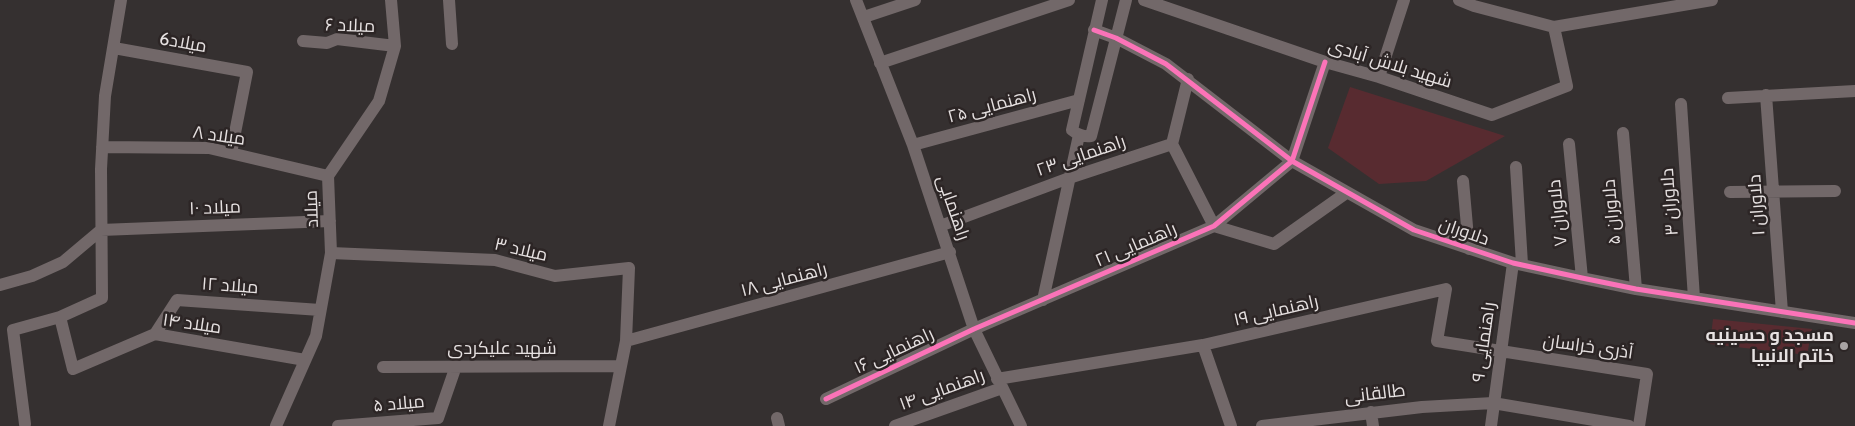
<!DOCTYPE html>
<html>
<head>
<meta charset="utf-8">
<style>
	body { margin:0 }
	canvas { display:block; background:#353030 }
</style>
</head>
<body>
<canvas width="1855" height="426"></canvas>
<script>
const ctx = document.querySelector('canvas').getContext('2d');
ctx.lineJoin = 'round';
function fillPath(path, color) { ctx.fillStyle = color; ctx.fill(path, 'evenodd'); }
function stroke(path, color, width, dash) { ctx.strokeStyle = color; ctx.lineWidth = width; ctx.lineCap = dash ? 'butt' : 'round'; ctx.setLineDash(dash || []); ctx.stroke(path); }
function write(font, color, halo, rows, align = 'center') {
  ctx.font = font + ' Cabin,Cairo,sans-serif'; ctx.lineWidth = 5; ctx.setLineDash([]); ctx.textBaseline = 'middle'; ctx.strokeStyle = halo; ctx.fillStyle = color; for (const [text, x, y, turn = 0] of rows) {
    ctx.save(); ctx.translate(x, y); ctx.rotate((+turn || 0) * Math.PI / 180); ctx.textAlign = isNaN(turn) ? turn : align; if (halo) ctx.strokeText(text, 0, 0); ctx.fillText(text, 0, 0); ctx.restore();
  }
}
fillPath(new Path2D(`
	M1350,87L1505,136L1426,181L1379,184L1328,148Z
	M1713,319L1812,329L1807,355L1710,344Z`), '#582b30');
stroke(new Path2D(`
	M449,0L452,44
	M856,0L913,145L974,329L1021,426
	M1102,0L1072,130C1078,135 1084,137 1091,136L1126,0
	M1144,0L1325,62L1379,77L1492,115L1567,86L1554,27
	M1459,0L1474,6L1554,27L1712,0
	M864,17L915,0
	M1094,30L1116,38L1166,64L1292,161L1414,230L1513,263L1582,278L1636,289L1855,323
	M303,41L327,43L337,39L395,46
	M114,48L247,72L231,153
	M880,63L1069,0
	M1379,77L1404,0
	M1766,95L1782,312
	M1728,98L1855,91
	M1681,104L1694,298
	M1623,133L1636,289
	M1172,144L1214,226L1274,244L1346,193
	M1172,144L1188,79
	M1569,144L1582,278
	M913,145L1079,100
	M102,147L209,148L328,176
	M1516,167L1522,264
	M1463,181L1469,249
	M1730,192L1835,191
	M940,226L1069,178L1172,144
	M101,230L330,221
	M331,253L495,260L555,276L629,268L626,341L609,426
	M0,285L32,276L63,262L101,230
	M1043,300L1079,135
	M60,317L73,369L155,334L305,360
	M155,334L177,300L320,310
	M626,341L950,252
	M1203,345L1231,426
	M383,367L621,366
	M997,379L1203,345L1446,289L1437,341L1647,374L1639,426
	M826,399L974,329L1214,226L1292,161L1325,62
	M1371,412L1373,426
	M777,418L779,426
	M25,424L13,330L60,317L102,298L101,169L105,96L121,0
	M276,426L316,336L331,253L328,176L379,101L395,46L391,0
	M338,426L438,418L456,366
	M895,426L1002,388
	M1262,426L1422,407L1493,403L1629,426
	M1491,426L1513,263`), '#726869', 12);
stroke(new Path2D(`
	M1094,30L1116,38L1166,64L1292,161L1414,230L1513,263L1582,278L1636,289L1855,323
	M826,399L974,329L1214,226L1292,161L1325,62`), '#fb73b8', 5);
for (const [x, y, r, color] of [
	[1844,346,5,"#a8a3a3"]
]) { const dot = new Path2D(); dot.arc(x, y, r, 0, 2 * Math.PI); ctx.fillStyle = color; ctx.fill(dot); stroke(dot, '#2c2525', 2); }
write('18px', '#e6e1e1', '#2c2525', [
	["میلاد ۶",350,26,2],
	["میلاد6",183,43,10],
	["شهید بلاش آبادی",1390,64,17],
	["راهنمایی ۲۵",992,106,-15],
	["میلاد ۸",219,136,8],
	["راهنمایی ۲۳",1081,156,-19],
	["دلاوران ۳",1670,202,-94],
	["دلاوران ۱",1757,205,-94],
	["میلاد ۱۰",215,208,-2],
	["راهنمایی",953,208,71],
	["میلاد",312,209,-92],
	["دلاوران ۵",1612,212,-95],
	["دلاوران ۷",1558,213,-96],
	["دلاوران",1464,232,19],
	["راهنمایی ۲۱",1136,245,-23],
	["میلاد ۳",521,250,13],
	["راهنمایی ۱۸",784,280,-15],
	["میلاد ۱۲",230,286,4],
	["راهنمایی ۱۹",1276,311,-13],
	["میلاد ۱۴",192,324,8],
	["راهنمایی ۹",1484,342,-82],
	["آذری خراسان",1588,347,8],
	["شهید علیکردی",502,349],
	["راهنمایی ۱۶",894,351,-25],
	["راهنمایی ۱۴",942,390,-20],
	["طالقانی",1375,394,-7],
	["میلاد ۵",399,404,-5]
]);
write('bold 18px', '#e6e1e1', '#2c2525', [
	["مسجد و حسینیه",1834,336],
	["خاتم الانبیا",1834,357]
], 'right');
</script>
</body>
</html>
